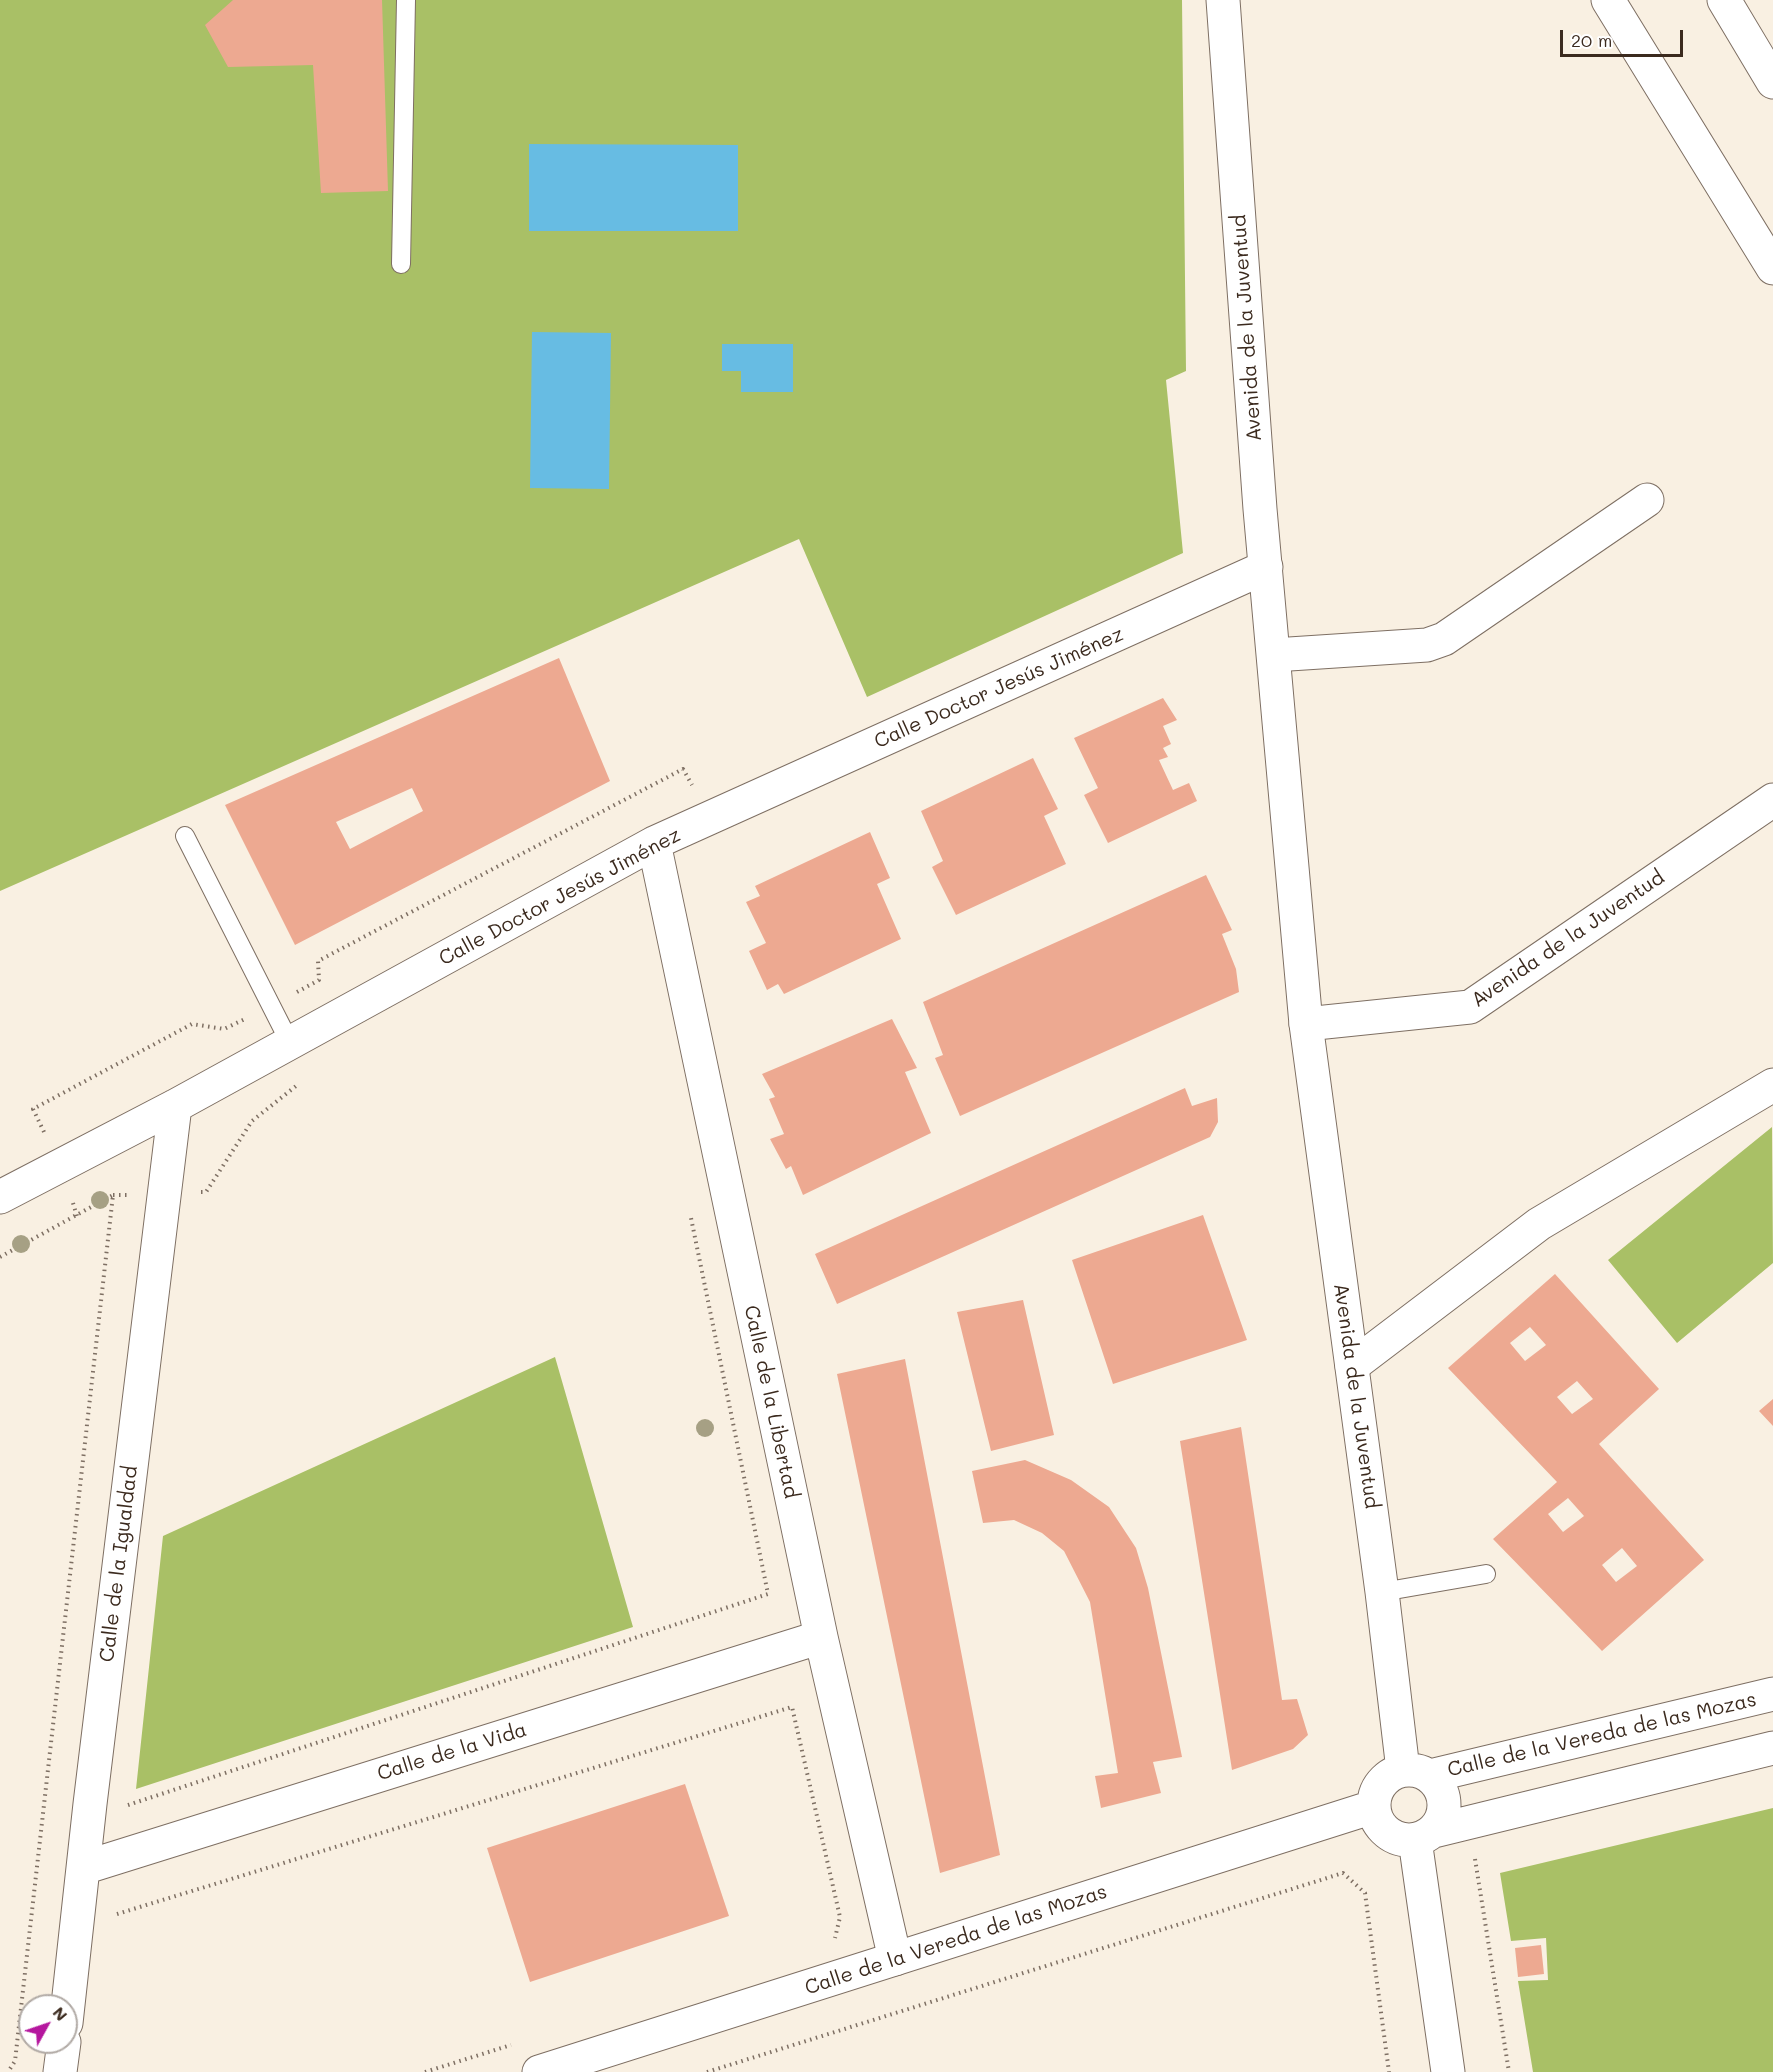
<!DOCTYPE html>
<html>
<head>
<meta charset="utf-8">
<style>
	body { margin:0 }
	#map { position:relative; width:1773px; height:2072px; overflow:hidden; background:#f9f0e2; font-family:Mali,sans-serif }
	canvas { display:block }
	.north { position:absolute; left:18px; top:1994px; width:60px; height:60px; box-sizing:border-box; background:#fff; border:2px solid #b1aaa5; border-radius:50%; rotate:50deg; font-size:16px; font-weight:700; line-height:24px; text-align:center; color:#3b2a1e }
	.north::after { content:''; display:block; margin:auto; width:21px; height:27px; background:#b5179e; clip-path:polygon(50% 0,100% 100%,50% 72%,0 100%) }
	.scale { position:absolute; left:1560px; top:30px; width:123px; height:27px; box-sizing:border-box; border:3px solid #3b2a1e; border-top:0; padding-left:8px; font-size:18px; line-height:21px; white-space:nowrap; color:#3b2a1e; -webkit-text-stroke:4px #fff; paint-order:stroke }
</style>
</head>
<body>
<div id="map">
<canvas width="1773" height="2072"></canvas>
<div class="north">N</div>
<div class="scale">20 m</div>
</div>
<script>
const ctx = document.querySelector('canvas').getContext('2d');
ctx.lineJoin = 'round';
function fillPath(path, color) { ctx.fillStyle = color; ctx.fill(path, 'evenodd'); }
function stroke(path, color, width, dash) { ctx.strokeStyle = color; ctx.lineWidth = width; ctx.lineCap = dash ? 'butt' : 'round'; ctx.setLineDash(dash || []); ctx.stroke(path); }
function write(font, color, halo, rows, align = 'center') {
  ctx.font = font + ' Mali,sans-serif'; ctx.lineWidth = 6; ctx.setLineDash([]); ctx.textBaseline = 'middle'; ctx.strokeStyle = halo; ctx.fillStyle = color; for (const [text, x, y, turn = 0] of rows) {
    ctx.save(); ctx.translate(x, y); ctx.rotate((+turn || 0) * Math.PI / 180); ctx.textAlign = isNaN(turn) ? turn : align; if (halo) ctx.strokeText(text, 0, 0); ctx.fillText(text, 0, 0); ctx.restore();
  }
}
fillPath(new Path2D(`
	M0,0H1182L1186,371L1166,380L1183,553L867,697L799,539L0,891Z
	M1772,1127L1773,1263L1677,1343L1608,1260Z
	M555,1357L633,1627L136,1789L163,1536Z
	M1773,1808V2072H1533L1518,1981L1548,1980L1546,1938L1511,1941L1500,1873Z`), '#a9c066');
fillPath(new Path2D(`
	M529,144L738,145V231H529Z
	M532,332L611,333L609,489L530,488Z
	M722,344H793V392H741V371H722Z`), '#67bce3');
fillPath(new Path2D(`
	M233,0H382L388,191L321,193L313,65L228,67L205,25Z
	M559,658L610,781L295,945L225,805ZM412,788L423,811L350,849L336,822Z
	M1163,698L1177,720L1163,726L1171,744L1163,748L1168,757L1159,760L1173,790L1189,783L1197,801L1108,843L1084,795L1098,788L1074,738Z
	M1033,758L1058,809L1044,816L1066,864L956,915L932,867L943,861L921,811Z
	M870,832L890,878L877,884L901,939L784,994L778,984L767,990L749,951L766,943L746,902L760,896L755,886Z
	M1206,875L1232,930L1222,934L1236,969L1239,992L960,1116L935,1058L943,1055L923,1002Z
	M892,1019L917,1068L905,1072L931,1133L803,1195L791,1166L786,1169L770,1139L784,1134L769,1099L775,1097L762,1074Z
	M1185,1088L1192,1106L1217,1098L1218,1122L1210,1137L837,1304L815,1254Z
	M1203,1215L1247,1340L1113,1384L1072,1260Z
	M1555,1274L1659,1389L1599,1444L1704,1560L1602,1651L1493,1539L1557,1482L1448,1368ZM1530,1327L1546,1345L1525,1361L1510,1343ZM1577,1381L1593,1399L1572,1414L1557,1397ZM1568,1498L1584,1516L1563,1532L1548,1514ZM1622,1548L1637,1566L1616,1582L1602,1565Z
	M1023,1300L1054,1435L991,1451L957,1312Z
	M905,1359L1000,1855L940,1873L837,1374Z
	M1773,1399V1426L1759,1411Z
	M1241,1427L1282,1700L1297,1699L1308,1735L1293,1749L1232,1770L1180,1441Z
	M1025,1460L1071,1480L1109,1507L1136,1548L1148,1588L1182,1757L1153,1762L1161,1793L1101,1808L1095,1776L1118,1773L1090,1602L1064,1551L1042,1533L1014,1520L983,1523L972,1471Z
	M685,1784L729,1916L530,1982L487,1848Z
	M1541,1945L1544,1974L1518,1977L1515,1948Z`), '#eda991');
const lane = new Path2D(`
	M401,264L406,0
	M185,836L290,1043
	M1382,1592L1486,1574`);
const street = new Path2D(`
	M1608,0L1773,268
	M1274,655L1427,645L1444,639L1647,500
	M654,843L821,1637L895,1959
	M1306,1024L1470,1007L1773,800
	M0,1197L175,1106L654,843L1266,567
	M1352,1366L1539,1224L1773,1085
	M83,1868L821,1637
	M66,2023L90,1804L175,1106
	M60,2072L64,2042`);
const secondary = new Path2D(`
	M1223,0L1260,509L1306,1024L1382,1592L1403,1770
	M1724,0L1773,82
	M1374 1805a35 35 0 1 1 70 0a35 35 0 1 1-70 0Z
	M1430,1776L1773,1694
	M1434,1831L1773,1748
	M1415,1840L1448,2072
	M539,2072L1373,1807`);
stroke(lane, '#7e6f63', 20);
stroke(street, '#7e6f63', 35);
stroke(secondary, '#7e6f63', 35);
stroke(new Path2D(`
	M297,992L319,980L318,961L683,769L692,785
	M44,1132L33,1109L192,1024L224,1029L245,1019
	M201,1192H206L252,1121L296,1086
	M113,1195H128
	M73,1203L77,1216
	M0,1257L113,1195L15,2061L8,2072
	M128,1805L768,1594L691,1218
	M1475,1859L1509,2072
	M117,1914L792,1707L840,1917L835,1938
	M425,2072L511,2045
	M707,2072L1343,1873L1365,1893L1389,2072`), '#7e6f63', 4, [1.5, 4.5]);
stroke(lane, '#fff', 18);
stroke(street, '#fff', 33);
stroke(secondary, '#fff', 33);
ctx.fillStyle = '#a6a084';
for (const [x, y] of [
	[100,1200],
	[21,1244],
	[705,1428]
]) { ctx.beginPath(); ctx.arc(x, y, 9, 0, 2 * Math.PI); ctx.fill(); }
write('20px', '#3b2a1e', '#fff', [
	["Avenida de la Juventud",1247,328,-94],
	["Calle Doctor Jesús Jiménez",999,688,-24],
	["Calle Doctor Jesús Jiménez",560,897,-28],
	["Avenida de la Juventud",1568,939,-34],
	["Avenida de la Juventud",1356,1396,82],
	["Calle de la Libertad",771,1402,78],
	["Calle de la Igualdad",119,1564,-83],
	["Calle de la Vereda de las Mozas",1602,1735,-13],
	["Calle de la Vida",452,1752,-17],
	["Calle de la Vereda de las Mozas",956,1940,-18]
]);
</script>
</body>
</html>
